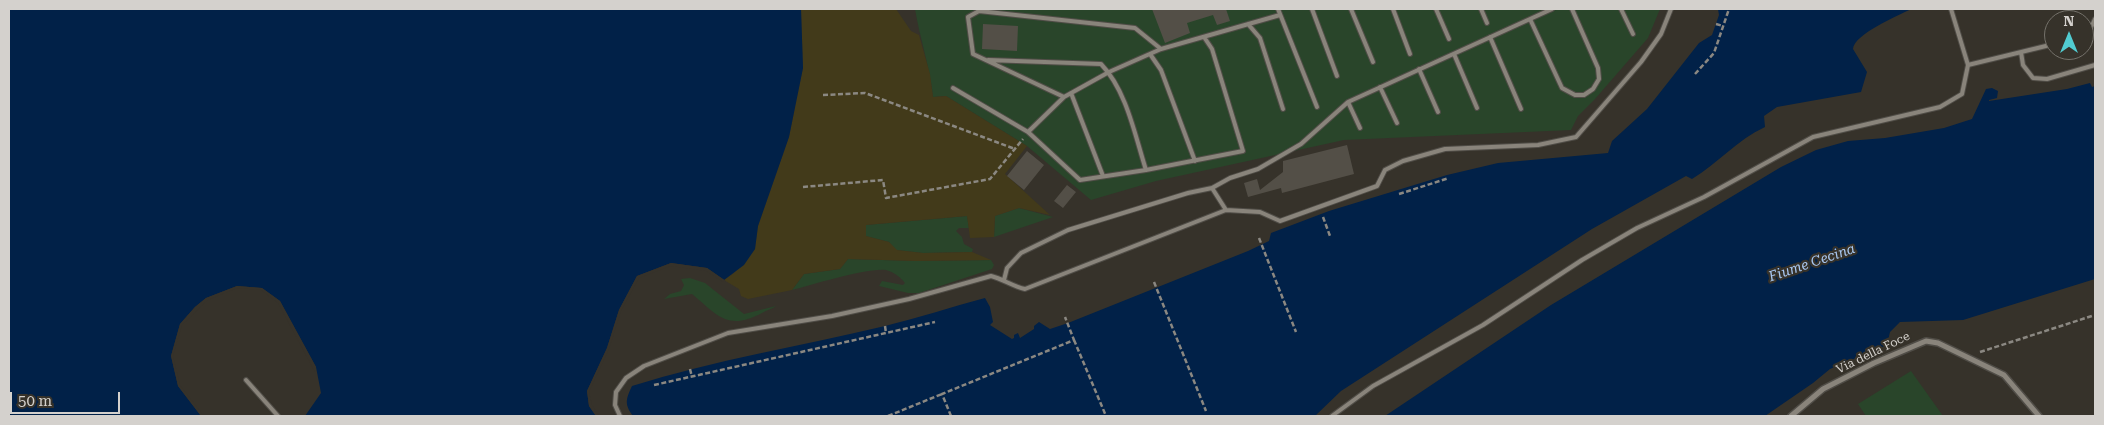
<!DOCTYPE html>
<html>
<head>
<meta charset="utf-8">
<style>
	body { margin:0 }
	#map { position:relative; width:2104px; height:425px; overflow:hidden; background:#36322a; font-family:"Roboto Serif",serif }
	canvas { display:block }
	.frame { position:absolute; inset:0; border:10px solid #d4d1cd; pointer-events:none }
	.north { position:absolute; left:2044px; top:10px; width:50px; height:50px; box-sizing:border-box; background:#36322a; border:1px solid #75726b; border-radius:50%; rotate:0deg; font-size:14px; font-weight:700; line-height:20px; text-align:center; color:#d4d1cd }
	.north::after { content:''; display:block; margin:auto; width:18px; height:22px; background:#51ccd1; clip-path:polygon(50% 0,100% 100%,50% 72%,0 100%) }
	.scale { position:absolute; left:10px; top:392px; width:110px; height:22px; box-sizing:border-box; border:2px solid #d4d1cd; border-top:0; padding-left:6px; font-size:15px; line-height:18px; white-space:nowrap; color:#d4d1cd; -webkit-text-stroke:4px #36322a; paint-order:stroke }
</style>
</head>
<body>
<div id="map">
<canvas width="2104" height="425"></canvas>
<div class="frame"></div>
<div class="north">N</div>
<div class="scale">50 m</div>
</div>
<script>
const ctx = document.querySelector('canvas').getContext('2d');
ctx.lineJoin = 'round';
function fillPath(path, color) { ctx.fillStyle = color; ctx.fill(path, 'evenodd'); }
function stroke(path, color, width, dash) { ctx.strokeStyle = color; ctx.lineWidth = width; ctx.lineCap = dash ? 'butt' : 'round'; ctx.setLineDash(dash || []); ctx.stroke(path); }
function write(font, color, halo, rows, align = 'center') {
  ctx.font = font + ' "Roboto Serif",serif'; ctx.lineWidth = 4.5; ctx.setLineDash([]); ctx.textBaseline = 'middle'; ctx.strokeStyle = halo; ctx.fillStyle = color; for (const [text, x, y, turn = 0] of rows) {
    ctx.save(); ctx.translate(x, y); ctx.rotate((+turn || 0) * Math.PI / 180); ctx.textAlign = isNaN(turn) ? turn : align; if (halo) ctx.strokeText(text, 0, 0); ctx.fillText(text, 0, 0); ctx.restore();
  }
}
fillPath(new Path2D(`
	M915,9H1660L1648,38L1595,99L1578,116L1571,130L1344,140L1156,181L1091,200L1027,146L946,96L933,97C930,67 920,39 915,9Z
	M1019,208L1053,217L994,237L995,216Z
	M967,216L969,228H959L956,231L962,237L964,244L973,249L972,252L923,253L896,250L889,242L865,236L866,225Z
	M848,259L916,261L991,260L994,265L992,269L919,293H908L879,286L882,281L903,285L905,283C900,277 894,272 886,270C869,267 811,285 792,290L804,274L840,269Z
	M690,278L705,283L744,314L776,306C772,309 767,310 762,313C728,331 718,316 692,294L664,299L670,294L681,291L684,285L681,279Z
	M1911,371L1943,416H1866L1858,404Z`), '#29452a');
fillPath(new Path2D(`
	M801,9H896L911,31L919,35L930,74L933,97L946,96L1027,146L1005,174L1050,215L1019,208L995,216L994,237L970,238L967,216L866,225V236L889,242L897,250L923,253L972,252L991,260L916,261L848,259L840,269L804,274L792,290L748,299L741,296L739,289L724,280L734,273L755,249L758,226L789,137L803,68Z`), '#423a1a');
fillPath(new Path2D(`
	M9,9H801L803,68L789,137L758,226L755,249L744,265L724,280L707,268L671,263L637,276L619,310L607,348L587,391L589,406L596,416H305L321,393L316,367L280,301L262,288L237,286L206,298L195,307L180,324L171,356L178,386L201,416H9Z
	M1718,9H1911C1898,16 1854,34 1853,49L1867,72L1861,92L1777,107L1764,116L1765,127C1737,140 1718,163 1692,179L1686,176L1592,229L1341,391L1315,416H633C624,404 626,399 632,386C715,360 801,346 885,326C918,318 951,307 985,298L990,307L993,322L990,325L1012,339L1014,338V335L1018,333L1020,338L1034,329V326L1039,322L1050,329L1068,323L1248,251L1269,241L1271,233L1329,211L1447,175L1498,163L1608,153L1612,141L1647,109L1699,43L1712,35L1719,15Z
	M2090,83L2092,87L2095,86V279L1963,320L1900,322L1890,332L1887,345L1830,369L1813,383L1765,416H1385L1551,305L1781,167L1816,150L1848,141L1885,138L1944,128L1972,119L1986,89L1992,88L1998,91L1997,98L1989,100V101L2067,89Z`), '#012148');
fillPath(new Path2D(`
	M671,263L707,268L726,281L723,282L706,271L671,266L639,278L621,311L609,349L589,392L592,405L599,416H596L589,406L587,391L607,348L619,310L637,276Z
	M237,286L262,288L280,301L316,367L315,372L278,303L261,290L237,288L208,300L182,325L173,356L180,385L204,416H201L178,386L171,356L180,324L195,307L206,298Z`), '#36322a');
fillPath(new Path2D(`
	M1152,9H1226L1230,21L1217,25L1213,15L1187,23L1190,33L1165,43Z
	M983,24L1018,26L1017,51L982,49Z
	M1347,145L1354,174L1282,193L1281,188L1248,197L1244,183L1257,179L1260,190L1283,172V161Z
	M1027,151L1044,165L1024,190L1007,176Z
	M1067,185L1076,192L1063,208L1054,201Z`), '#534f47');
const service = new Path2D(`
	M1278,9L1317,107
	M1312,9L1337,76
	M1351,9L1373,62
	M1393,9L1410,54
	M1436,9L1449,39
	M1481,9L1487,23
	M1621,9L1633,34
	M1530,19L1562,88L1575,95H1584L1593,89L1599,79L1598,68L1572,9
	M1248,24L1260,38L1283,109
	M2084,36H2087L2095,19
	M1490,37L1521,109
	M2021,52L2023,65L2033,78L2047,79L2095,65
	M1150,54L1161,70L1195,161
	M1454,54L1477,108
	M988,60L1101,64C1127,91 1135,136 1146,170
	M1968,65L2054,44
	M1419,69L1438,112
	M1380,87L1397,123
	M953,88L1028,132L1080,180L1146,170L1243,151L1212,49L1204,37
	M1071,93L1103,176
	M1064,97L973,54L968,17L979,11L1135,28L1161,49
	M1348,102L1360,128
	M1028,132L1064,97L1109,72L1161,49L1280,15
	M1212,188L1230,178L1258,169L1301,144L1348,102L1552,9
	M1004,280L1007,268L1021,253L1068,230L1188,193L1212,188L1226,210
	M246,380L278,416
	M620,416L615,405L616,392L626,378L644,366L728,333L832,316L909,299L991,276C1003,279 1012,286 1025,289L1226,210L1260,212L1280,221L1377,186L1385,170L1403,161L1445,149L1538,145L1576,137L1641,62L1661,34L1671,9
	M1332,416L1373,386L1483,325L1582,260L1637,228L1704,197L1813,137L1940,107L1962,94L1968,65L1951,9`);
const minor = new Path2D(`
	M1791,416L1823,389L1874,363L1926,341L1938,343L2004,375L2039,416`);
stroke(service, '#504d47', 6);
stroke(minor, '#504d47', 8);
stroke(new Path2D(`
	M1716,24L1723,26
	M1695,74L1714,53L1729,9
	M823,95L865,93L1015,149
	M803,187L883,180L886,198L990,179L1023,139
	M1399,194L1449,178
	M1323,217L1330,236
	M1259,238L1296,332
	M1154,282L1206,411
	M885,326L886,333
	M1074,340L1106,416
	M1980,352L2095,315
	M690,369L692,377
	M654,385L935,322
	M888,416L942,394
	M951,416L942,394L1074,340L1065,317`), '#8b8882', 2.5, [5, 2.5]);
stroke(service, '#89847b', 4);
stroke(minor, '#89847b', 5);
write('12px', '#d4d1cd', '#36322a', [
	["Via della Foce",1873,353,-26]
]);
write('italic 14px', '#a9c8f1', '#36322a', [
	["Fiume Cecina",1812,263,-19]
]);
</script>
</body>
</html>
